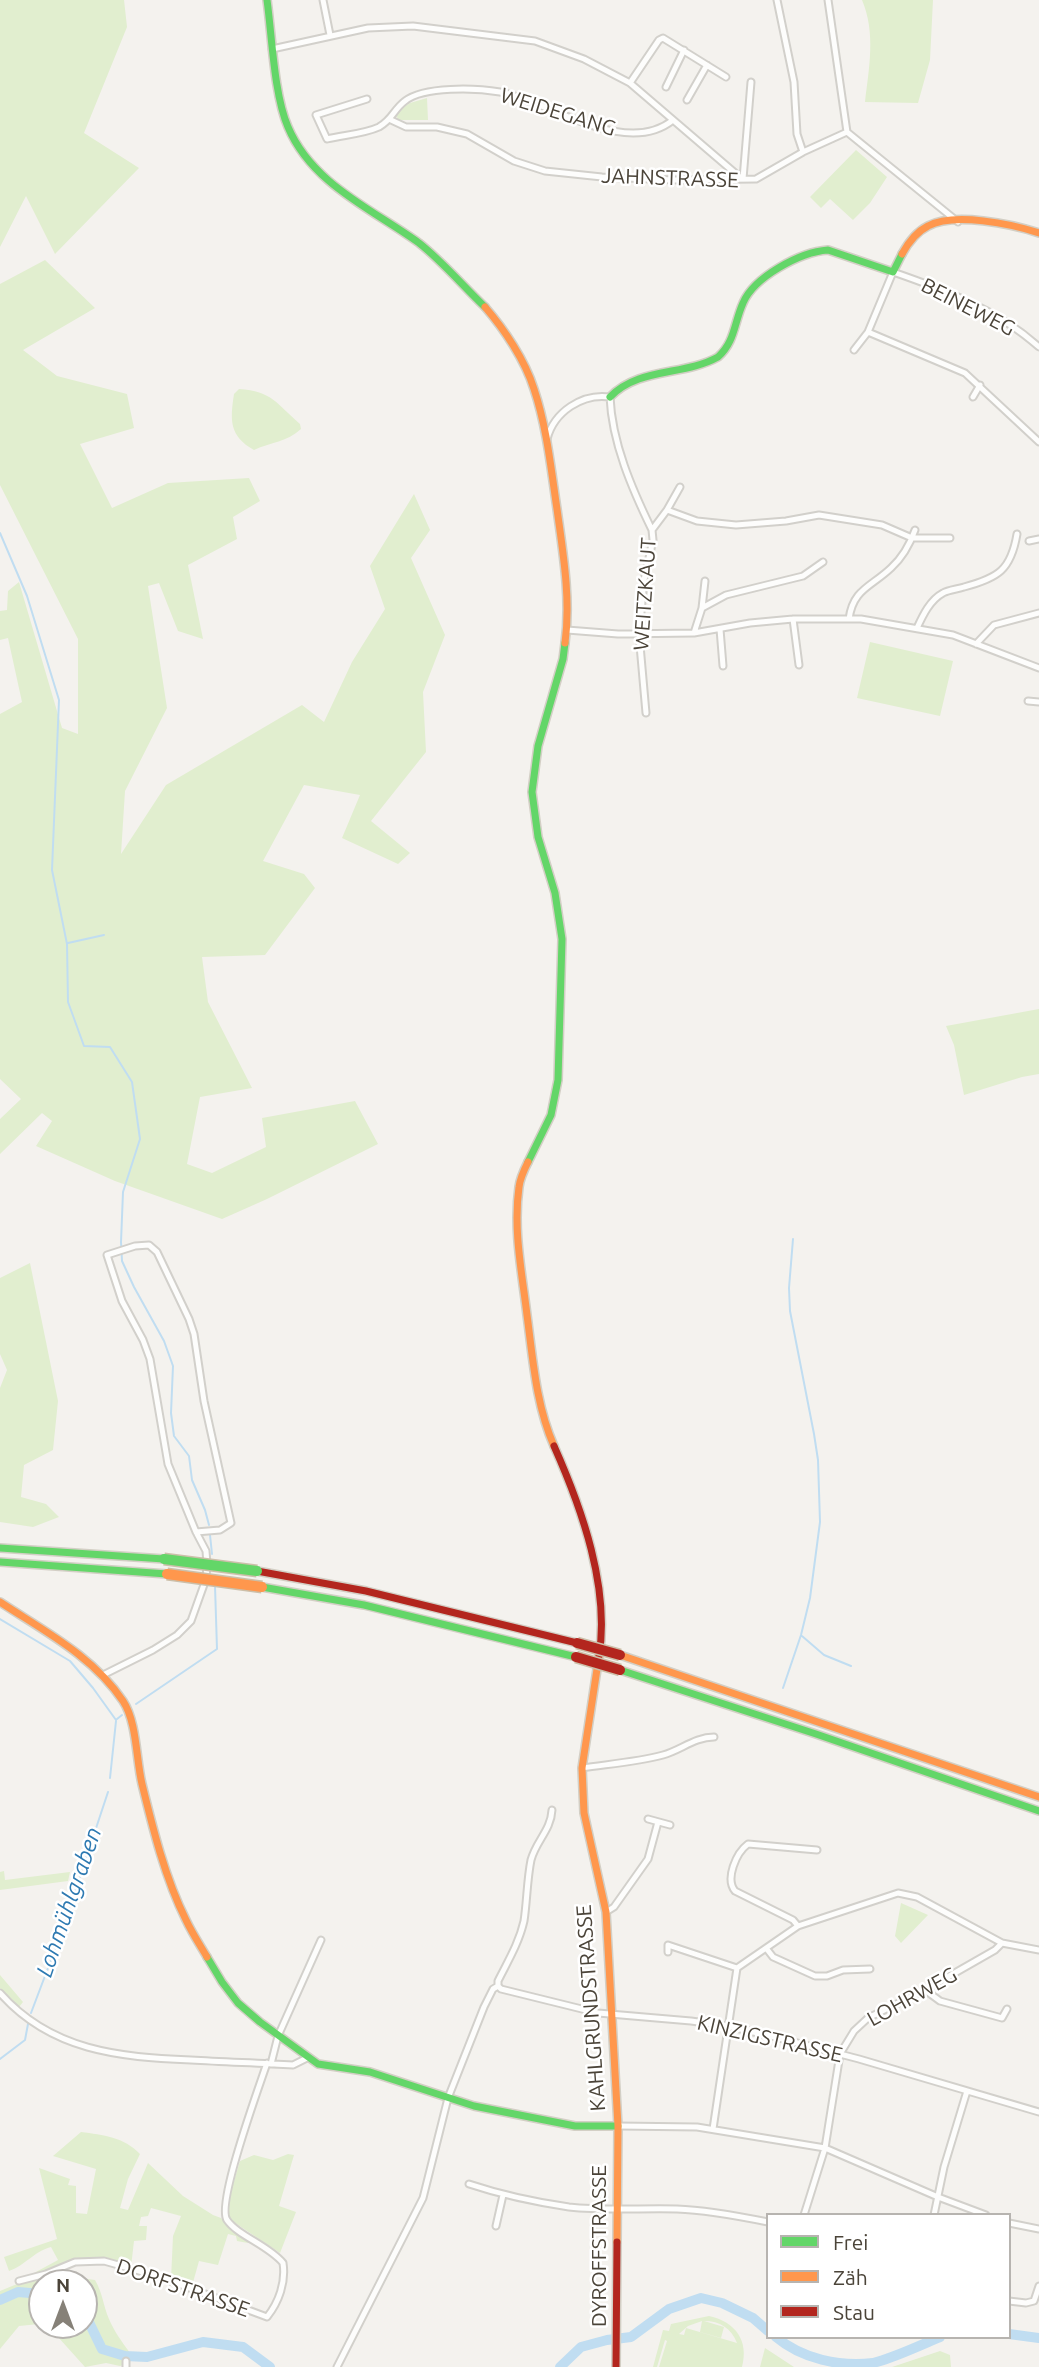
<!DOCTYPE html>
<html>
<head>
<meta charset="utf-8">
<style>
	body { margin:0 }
	#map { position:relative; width:1039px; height:2367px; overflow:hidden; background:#f4f2ee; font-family:Ubuntu,sans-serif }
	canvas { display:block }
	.legend { position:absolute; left:766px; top:2213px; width:245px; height:126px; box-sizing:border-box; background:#fff; border:2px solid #b7b4b0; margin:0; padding:9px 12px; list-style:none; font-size:21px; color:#4b4439 }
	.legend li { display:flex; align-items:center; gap:14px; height:35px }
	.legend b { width:35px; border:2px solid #b7b4b0 }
	.north { position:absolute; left:28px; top:2269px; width:70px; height:70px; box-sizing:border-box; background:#fff; border:2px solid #b7b4b0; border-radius:50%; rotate:0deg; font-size:19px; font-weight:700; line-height:28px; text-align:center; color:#4b4439 }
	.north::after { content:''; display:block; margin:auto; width:24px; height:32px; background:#868178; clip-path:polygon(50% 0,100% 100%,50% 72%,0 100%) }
</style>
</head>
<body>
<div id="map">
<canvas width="1039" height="2367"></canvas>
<ul class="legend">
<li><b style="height:9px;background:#63d668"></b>Frei</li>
<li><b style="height:9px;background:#ff974d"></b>Zäh</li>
<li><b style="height:9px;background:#b3261e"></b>Stau</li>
</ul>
<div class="north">N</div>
</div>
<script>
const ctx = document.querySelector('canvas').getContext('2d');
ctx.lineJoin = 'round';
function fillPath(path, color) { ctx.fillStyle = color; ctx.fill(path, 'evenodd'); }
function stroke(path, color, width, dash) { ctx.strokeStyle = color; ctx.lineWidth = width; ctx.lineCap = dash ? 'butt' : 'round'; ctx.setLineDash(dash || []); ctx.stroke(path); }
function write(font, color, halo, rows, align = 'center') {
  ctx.font = font + ' Ubuntu,sans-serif'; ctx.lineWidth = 5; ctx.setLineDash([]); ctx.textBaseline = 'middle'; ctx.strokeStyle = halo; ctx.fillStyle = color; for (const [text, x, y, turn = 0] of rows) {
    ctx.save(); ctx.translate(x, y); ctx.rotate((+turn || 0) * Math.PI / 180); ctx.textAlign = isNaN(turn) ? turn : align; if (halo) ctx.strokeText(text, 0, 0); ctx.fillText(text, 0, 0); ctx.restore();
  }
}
fillPath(new Path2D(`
	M0,0H124L127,27L84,133L139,168L55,254L26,196L0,247Z
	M862,0H933L930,60L918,103L865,102C869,68 876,33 862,0Z
	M427,98L428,120H399L396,116L397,111L410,103Z
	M856,150L887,177L870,203L853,220L830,199L821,208L810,197Z
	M45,260L95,308L23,350L57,376L127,394L134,428L80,444L112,508L168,483L249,478L260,501L233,517L237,539L188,565L203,639L178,631L159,583L148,586L167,708L125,791L121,854L166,785L302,705L324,722L352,662L385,609L370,566L414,494L430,530L411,558L445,635L423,692L426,752L371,821L410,853L398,864L342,838L360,795L304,785L263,861L304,874L315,888L265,955L202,957L208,1002L252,1088L200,1097L187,1164L212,1173L266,1147L262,1118L355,1101L378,1144L267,1199L222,1219L115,1181L36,1146L52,1121L42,1113L0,1154V1119L21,1099L0,1079V714L22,702L8,638L0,640V611L7,610L8,591L19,582L62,728L78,734V639L0,485V284Z
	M239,389C272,391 277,404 300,424L301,429C287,442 271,442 254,450C229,436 230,420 234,394Z
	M870,642L953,661L940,716L857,698Z
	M1039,1009V1074L1022,1077L964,1095L954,1045L946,1026Z
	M30,1263L58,1401L53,1450L24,1465L21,1497L46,1504L59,1517L33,1527L0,1522V1388L7,1370L0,1354V1278Z
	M4,1871L5,1880L70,1872L68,1881L0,1890V1872Z
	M901,1903L928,1915L901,1943L895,1936Z
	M0,1975L23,2002L19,2007L0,1988Z
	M81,2132C103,2135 124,2137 140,2154L128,2179L120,2208L128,2210L148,2163L183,2196L213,2215L221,2218L229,2226L246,2237L248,2243L237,2241L236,2236L228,2234L218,2265L199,2261L192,2286L171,2279L173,2236L181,2216L151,2208L148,2216L141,2217L139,2226H147L146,2240L134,2241L131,2267L93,2259L45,2272L34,2273L58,2260L51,2247C33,2252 26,2265 9,2271L4,2257L57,2239L39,2168L70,2179L68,2185L76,2186V2213L87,2214L96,2169L53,2156Z
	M288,2154L294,2155L279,2206L296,2212L280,2253L232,2221L229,2216L228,2201L240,2161L254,2155L273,2160Z
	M57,2277H74L95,2280C103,2294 103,2305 109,2319C114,2331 122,2342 130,2353L128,2363L120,2366L106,2363L85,2367L58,2337L39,2324L19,2326L0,2349V2291L17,2284ZM42,2283H84V2325H42Z
	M709,2316C736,2322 749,2341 742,2367H659L667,2341L665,2340L657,2367H653L663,2330L669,2331L671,2324ZM702,2321L700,2332L721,2338L724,2327L704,2321C720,2321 731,2328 737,2343L686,2328L684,2335L679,2334L688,2326Z
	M765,2348L794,2367H760Z
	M940,2351L950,2355L951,2367H892Z`), '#e1eecf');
stroke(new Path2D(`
	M0,533L27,596L59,700L52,870L67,944L68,1002L84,1046L110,1047L132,1082L140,1139L123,1192L121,1242L122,1261L134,1287L164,1341L173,1366L171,1413L174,1436L189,1456L192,1480L205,1510L209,1525
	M68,943L104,935
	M210,1535L212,1554
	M0,1619L70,1661L93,1688L116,1720
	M802,1636L824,1655L851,1666
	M783,1688L801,1635L810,1598L820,1522L818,1460L814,1434L790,1311L789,1288L793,1239
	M136,1704L217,1649L215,1586
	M117,1719L122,1715
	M110,1778L116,1721
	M31,2013L62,1931L108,1792
	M0,2059L25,2040L28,2024`), '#c0ddf1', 2);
stroke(new Path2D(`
	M0,2300L18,2292L42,2294
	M84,2312L102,2349L125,2356L147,2357L203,2342L243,2347L270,2367
	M1009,2334L1039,2338
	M776,2337C802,2359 840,2367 873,2363C896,2357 918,2346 940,2337
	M560,2367L581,2347L607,2340L631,2337L669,2309L701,2298L722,2303L753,2318L768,2331`), '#c0ddf1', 10);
const street = new Path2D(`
	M323,0L330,35
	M777,0L794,82L797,134L803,152
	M828,0L847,132
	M272,49L368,28L413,26L535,41L584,59L630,83L742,179
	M630,83L659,40L663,38L726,77
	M666,87L684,50
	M367,99L316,115L327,139C343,135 364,134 379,127C393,119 393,110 405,101C424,86 476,88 500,92C550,102 626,158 673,120
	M687,100L707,65
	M391,120L406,127H437L467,134L514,161L545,171L602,177L674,180L756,179L803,152L847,132L958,222
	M743,179L751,82
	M868,332L965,373L1039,442
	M854,350L868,332L893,272C945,290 998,310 1039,347
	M973,397L980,385
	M547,439C554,412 582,393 610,397C612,443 632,489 652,530L653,540L644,580L639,634L646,713
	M667,510L697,521L736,525L786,521L819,515L882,525L912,538H950
	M652,530L667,510L680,487
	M1029,541L1039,539
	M702,608L705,581
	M793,619L799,665
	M849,619C853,589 871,587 891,568C902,558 910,544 915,530
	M917,628C923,615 930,600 943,593C948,590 958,589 964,587C998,578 1011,570 1017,534
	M720,629L723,666
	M567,630L618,634L694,633L750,623L793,619H861L953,635L1039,668
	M694,633L702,608L726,595L803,576L823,562
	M976,644L994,625L1039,613
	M1028,701L1039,702
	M103,1675L153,1650L177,1635L191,1621L206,1579L207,1564L206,1551L196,1532L168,1464L150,1359L143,1340L122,1301L107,1255L135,1246L149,1245L157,1252L189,1319L194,1334L204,1401L231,1523L220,1530L196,1532
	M582,1768C609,1764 637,1762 663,1755C681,1750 695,1737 714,1737
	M648,1819L670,1825
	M606,1912L614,1907L648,1859L658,1822
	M798,1926L793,1920L735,1891C725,1879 736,1853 748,1844L817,1850
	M766,1948L773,1957L815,1976H827L843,1970L870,1969
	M668,1952V1945L737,1968
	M498,1986L501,1989L598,2013L691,2021L727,2026L771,2036L859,2059L1039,2112
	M925,1990L940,2001L1002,2018L1007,2009
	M0,1993C51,2051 119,2057 191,2060C225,2062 259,2063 293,2065L307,2058
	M271,2064L278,2036L321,1940
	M618,2126L697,2127L825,2148L938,2197L986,2215
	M713,2129L737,1968L798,1926L898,1893L917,1897L1002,1943L1039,1950
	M469,2184C502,2195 535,2202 569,2207C605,2211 641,2208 677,2209C707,2210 738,2216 768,2222
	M804,2215L825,2148L840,2054L854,2031L868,2018L925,1990L995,1950L1002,1943
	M934,2215L944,2167L967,2091
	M1009,2223L1039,2229
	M496,2226L503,2195
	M19,2281L46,2274L75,2262L104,2261L157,2276L267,2317C279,2302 286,2282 283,2263C268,2245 238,2236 227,2220C216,2204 259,2087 267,2063
	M1009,2301L1026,2303L1034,2301L1039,2286
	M126,2367V2361
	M337,2367L423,2198L448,2098L484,2007L493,1989L498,1986V1981C508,1961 519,1943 524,1921C527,1901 527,1880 531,1860C536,1841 551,1830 552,1810`);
const fast = new Path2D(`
	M267,0C272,36 274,95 288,127C312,184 372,209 419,243C442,261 463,286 485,307
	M610,397C639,367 684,376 718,357C735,342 734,323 743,303C754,277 800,252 828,250L893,272L902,254
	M528,1162L551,1115L558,1080L562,939L555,893L538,837L532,792L538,746L563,659L565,643
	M0,1548L164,1559
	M0,1562L167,1574
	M262,1587L364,1605L576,1657
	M620,1670L816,1734L1039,1811
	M207,1957L222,1982L238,2003L260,2022L318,2064L370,2072L474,2106L575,2126H618`);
const slow = new Path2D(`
	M902,254C908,243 916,232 928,226C954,212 1012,224 1039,233
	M485,307C504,329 525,360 534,389C547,428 551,469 557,509C563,553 571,599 565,643
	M528,1162C524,1170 520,1178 519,1187C513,1230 522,1273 527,1315C533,1360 536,1405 554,1446
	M0,1602C44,1631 93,1656 123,1701C137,1722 136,1759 142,1784C153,1829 165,1878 186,1920C192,1933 200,1945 207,1957
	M620,1655L1039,1797
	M599,1656L582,1768L584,1813L606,1912L618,2126L617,2242`);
const jam = new Path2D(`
	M554,1446C582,1509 610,1588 599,1656
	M257,1571L366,1591L577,1643
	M616,2367L617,2242`);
stroke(street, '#d2d0cb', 9);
stroke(fast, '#d3cfc5', 10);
stroke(slow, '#d3cfc5', 10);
stroke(jam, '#d3cfc5', 10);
stroke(street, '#fdfdfc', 5);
stroke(fast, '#63d668', 7);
stroke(slow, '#ff974d', 7);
stroke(jam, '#b3261e', 7);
const fastBridge = new Path2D(`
	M164,1559L257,1571`);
const slowBridge = new Path2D(`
	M167,1574L262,1587`);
const jamBridge = new Path2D(`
	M577,1643L620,1655
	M576,1657L620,1670`);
stroke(fastBridge, '#ccbfa9', 13, []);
stroke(slowBridge, '#ccbfa9', 13, []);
stroke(jamBridge, '#ccbfa9', 13, []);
stroke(fastBridge, '#63d668', 10);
stroke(slowBridge, '#ff974d', 10);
stroke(jamBridge, '#b3261e', 10);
write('21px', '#4b4439', '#fff', [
	["WEIDEGANG",558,112,17],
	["JAHNSTRASSE",670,178,2],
	["BEINEWEG",968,307,27],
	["WEITZKAUT",645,594,-86],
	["LOHRWEG",912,1997,-29],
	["KAHLGRUNDSTRASSE",591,2008,-94],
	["KINZIGSTRASSE",770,2039,13],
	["DYROFFSTRASSE",599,2246,-90],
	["DORFSTRASSE",183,2288,19]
]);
write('italic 23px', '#2e7ab2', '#fff', [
	["Lohmühlgraben",69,1902,-71]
]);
</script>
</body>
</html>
